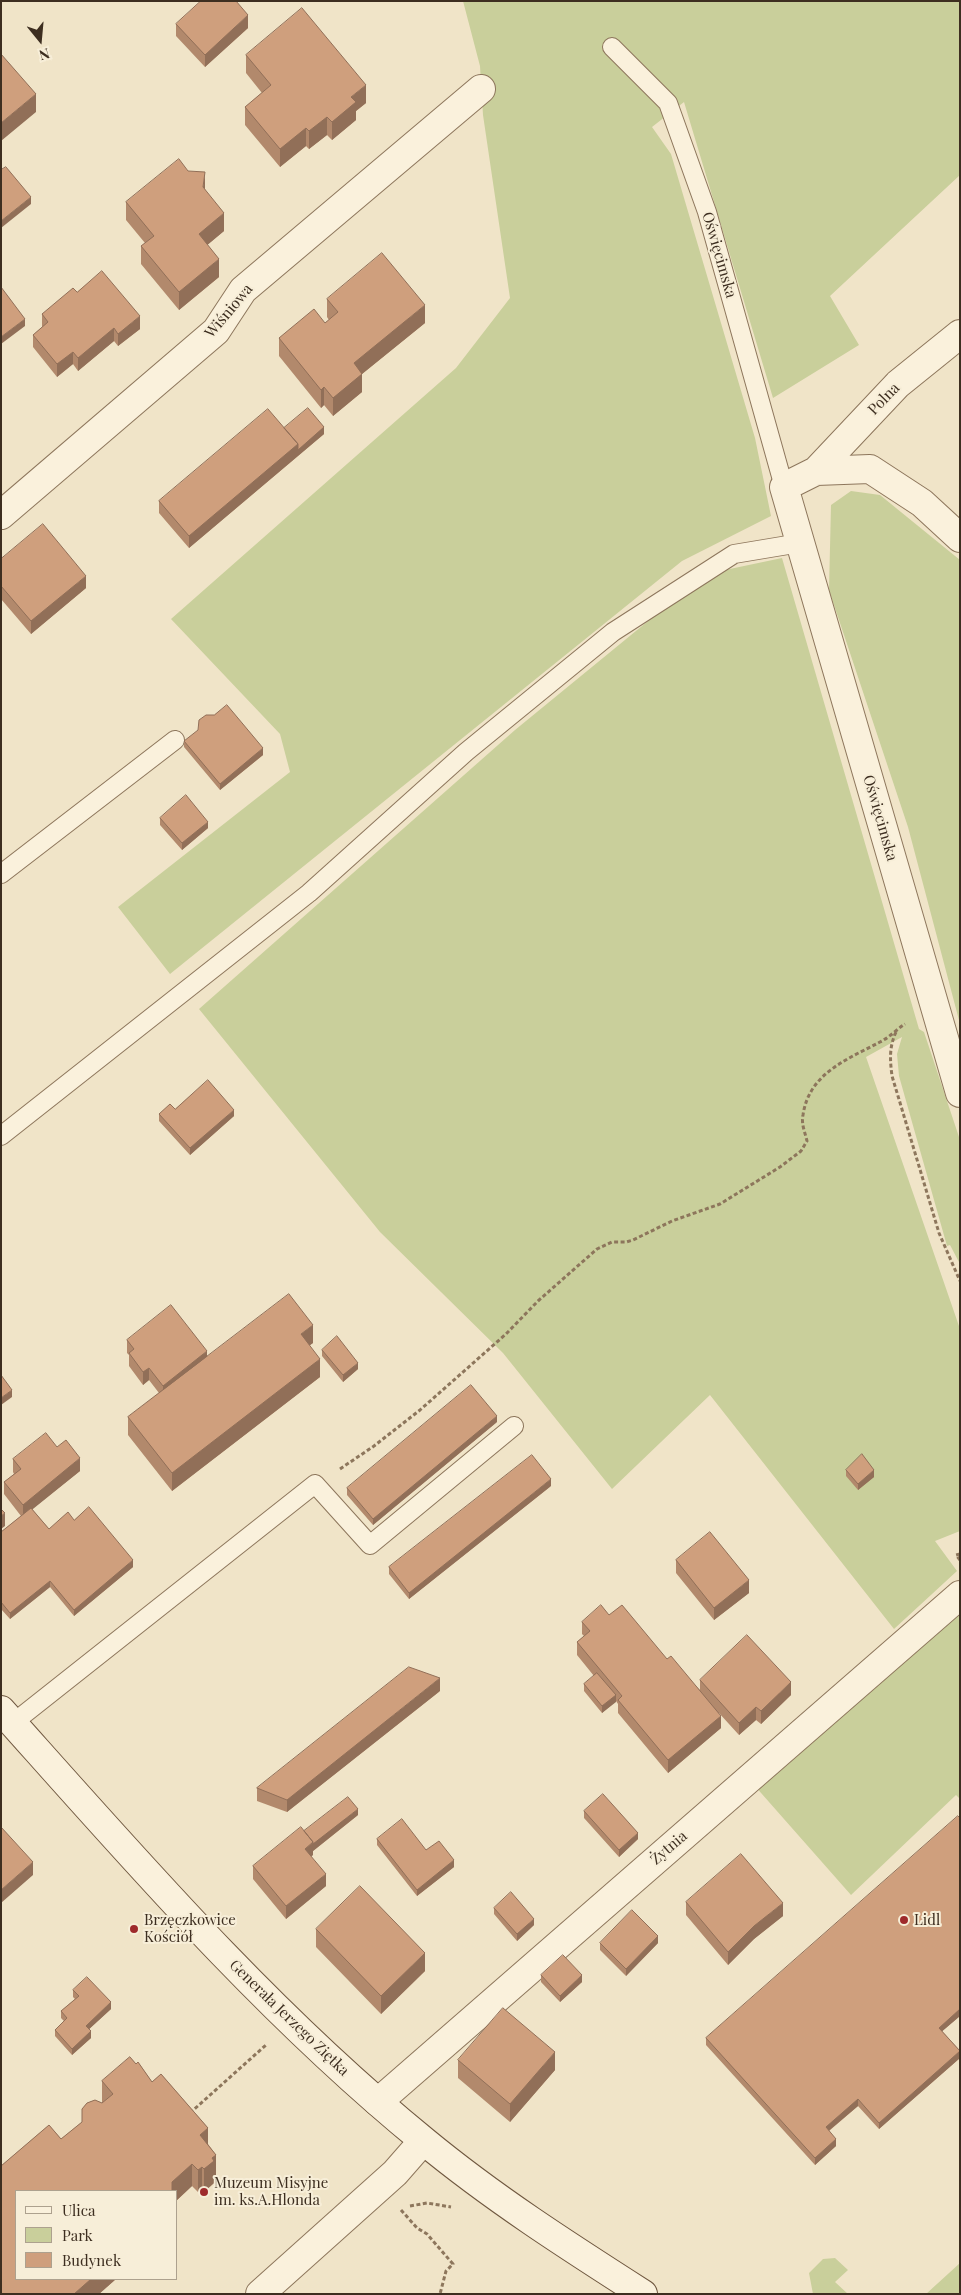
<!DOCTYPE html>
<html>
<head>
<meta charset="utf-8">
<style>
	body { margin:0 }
	#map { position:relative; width:961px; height:2295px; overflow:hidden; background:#f0e4c8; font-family:"Playfair Display",serif }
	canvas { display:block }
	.frame { position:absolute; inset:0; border:2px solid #3d2e20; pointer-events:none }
	.legend { position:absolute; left:15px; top:2190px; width:162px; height:90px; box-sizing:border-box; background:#f7eed8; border:1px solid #ada18e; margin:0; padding:6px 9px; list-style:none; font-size:15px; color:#3d2e20 }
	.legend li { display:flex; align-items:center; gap:10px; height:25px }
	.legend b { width:25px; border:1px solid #ada18e }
	.north { position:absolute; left:15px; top:15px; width:50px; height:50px; -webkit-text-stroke:4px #f7eed8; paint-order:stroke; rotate:163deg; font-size:14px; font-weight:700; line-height:20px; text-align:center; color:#3d2e20 }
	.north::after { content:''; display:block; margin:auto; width:18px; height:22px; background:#3d2e20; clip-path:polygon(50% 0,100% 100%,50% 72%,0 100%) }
</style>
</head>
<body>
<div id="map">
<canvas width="961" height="2295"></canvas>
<div class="frame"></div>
<ul class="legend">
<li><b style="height:6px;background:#faf1dc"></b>Ulica</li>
<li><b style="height:14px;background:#c9cf9b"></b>Park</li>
<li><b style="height:14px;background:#cf9f7d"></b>Budynek</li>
</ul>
<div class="north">N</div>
</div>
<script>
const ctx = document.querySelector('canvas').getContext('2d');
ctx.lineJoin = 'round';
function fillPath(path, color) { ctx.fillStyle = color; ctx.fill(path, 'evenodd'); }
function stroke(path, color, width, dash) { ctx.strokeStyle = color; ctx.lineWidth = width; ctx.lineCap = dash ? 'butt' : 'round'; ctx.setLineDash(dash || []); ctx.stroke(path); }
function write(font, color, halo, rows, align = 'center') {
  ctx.font = font + ' "Playfair Display",serif'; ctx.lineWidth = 4; ctx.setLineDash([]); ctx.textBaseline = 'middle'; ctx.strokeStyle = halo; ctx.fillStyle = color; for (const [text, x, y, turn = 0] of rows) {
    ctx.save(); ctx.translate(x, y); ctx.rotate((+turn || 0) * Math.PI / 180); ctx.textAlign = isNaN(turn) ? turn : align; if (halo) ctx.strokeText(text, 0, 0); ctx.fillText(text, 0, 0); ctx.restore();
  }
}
fillPath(new Path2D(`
	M463,1H960V175L830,296L859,345L773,398L684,102L652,127L671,154L755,438L771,516L682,561L170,974L118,907L290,772L280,734L171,619L456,368L510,298L483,115L480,66Z
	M851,491L880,495L960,560V1024L908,827L829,590L831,505Z
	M782,558L919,1029L924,1032L960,1140V1264L950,1245L947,1246L899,1076L897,1054L902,1037L866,1057L960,1329V1531L935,1541L957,1571L894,1629L710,1395L612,1489L503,1353L380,1232L199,1009L515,730L664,608L725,570Z
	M960,1606V1799L956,1795L851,1895L754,1785Z
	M835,2258L848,2270L835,2282L848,2294H813L809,2273L823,2259Z
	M960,2263V2294H926Z`), '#c9cf9b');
const service = new Path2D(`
	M612,47L668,103L707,212L784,487
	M1,874L175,740
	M1,1136L309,893L466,752L613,632L734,554L800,543
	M13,1723L315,1484L370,1545L514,1426`);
const minor = new Path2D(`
	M960,334L898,384L816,471L784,487L960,1093
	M816,471L870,469L922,503L960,538
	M1,515L216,331L243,290L481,89
	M378,2102L960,1595
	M260,2294L395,2173L423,2141`);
const secondary = new Path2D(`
	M1,1710C135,1860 268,2014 424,2141C493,2198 568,2246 643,2294`);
stroke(service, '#8d765c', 20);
stroke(minor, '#8d765c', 30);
stroke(secondary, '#6f573f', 30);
stroke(new Path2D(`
	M896,1032C889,1047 890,1060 892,1076L939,1233L960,1281
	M340,1469L374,1446L420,1410L506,1334L538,1301L597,1249L612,1242H626L633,1240L672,1221L720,1204L780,1167L801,1151L807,1141C805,1132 801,1124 803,1115C809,1073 848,1059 880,1042C890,1037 897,1029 905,1024
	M960,1554L956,1555L960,1560
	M190,2113L266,2045
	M410,2206L427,2203L451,2207
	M401,2210L417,2228L427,2234L453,2264L446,2271L440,2294`), '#8d765c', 3, [4, 2.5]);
stroke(service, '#faf1dc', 18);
stroke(minor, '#faf1dc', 28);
stroke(secondary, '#faf1dc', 28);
fillPath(new Path2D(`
	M176,24L248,28L205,67L176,36Z
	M246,55L366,103L356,111V120L332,140L327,135L309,149L306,146L280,167L245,125V107L262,93L246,73Z
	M205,189L224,231L207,245L219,277L179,310L141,264V246L145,243L126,220V202Z
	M77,292L140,329L118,346L114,341L78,371L73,364L57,377L33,347V335L42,327V314Z
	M327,299L425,323L362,374V392L333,416L324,405L321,408L279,356V338L325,323L329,320L327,317Z
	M284,428L324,434L189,548L159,513V501Z
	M1,559L86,588L31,634L1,599Z
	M184,741L263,755L220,790L184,747Z
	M160,818L208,828L182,850L160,825Z
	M175,1109L234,1116L190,1155L159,1121V1114Z
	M127,1340L207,1356L313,1343L309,1345L320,1377L172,1491L128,1435V1417L159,1393L149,1380L143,1385L129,1366V1355L127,1353Z
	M322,1350L358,1369L343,1382L322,1356Z
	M497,1422L373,1525L347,1495V1488Z
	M57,1447L80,1471L32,1509L49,1529L74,1520L133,1567L74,1616L50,1587L10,1619L1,1609V1532L21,1516L4,1494V1482L14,1474L13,1472V1459Z
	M846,1470L874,1477L858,1490L846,1476Z
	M551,1486L409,1599L389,1574V1567Z
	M676,1560L749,1593L714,1620L676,1573Z
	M609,1615L667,1659L700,1690V1680L791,1695L761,1724L756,1720L739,1735L719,1713L721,1728L668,1773L618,1713V1704L616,1701L602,1713L584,1691V1684L594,1676L577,1655V1642L584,1636L582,1634V1622Z
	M440,1691L287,1812L257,1801V1788Z
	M584,1811L638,1839L619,1857L584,1818Z
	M358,1815L313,1851V1855L311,1856L326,1886L286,1919L253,1879V1866L304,1831Z
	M960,1818V2016L942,2031L960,2051V2058L879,2129L858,2106L829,2131L836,2146L815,2165L706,2045V2038Z
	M377,1839L454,1867L417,1896L377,1845Z
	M686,1902L783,1916L754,1939L728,1965L686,1915Z
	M494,1908L534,1925L517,1941L494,1914Z
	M316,1929L425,1971L381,2014L316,1947Z
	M600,1943H658L626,1976L600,1950Z
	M541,1975L582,1982L560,2002L541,1982Z
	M73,1990L111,2009L89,2029L91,2038L72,2055L55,2036V2030L64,2021L61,2018V2011L75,1999L73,1997Z
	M130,2057L136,2064L138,2062L152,2082L161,2074L208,2128V2144L216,2155V2177L214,2179V2183L204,2192L202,2189L198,2192L192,2186L176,2201V2191H16V2279H116L99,2294H1V2166L49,2125L61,2139L82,2122V2109L87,2103L95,2100L102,2103V2081Z
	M458,2060L555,2070L510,2122L458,2078Z`), '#b2896c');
fillPath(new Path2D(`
	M248,15V28L205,67V55Z
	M366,85V103L356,111V120L332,140V122L351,97Z
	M36,94V112L1,141V123Z
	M327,117V135L309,149V131Z
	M306,128V146L280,167V149Z
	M205,172V190L203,187Z
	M31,197V204L1,228V221Z
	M224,213V231L199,252V234Z
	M219,259V277L179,310V292Z
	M425,305V323L362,374V392L333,416V398L354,363Z
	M140,316V329L118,346V334Z
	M25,319V326L1,344V337Z
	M114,328V341L78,371V358Z
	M73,352V364L57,377V364Z
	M324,387V405L321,408V390Z
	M324,427V434L189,548V536L298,444Z
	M86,576V588L31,634V621Z
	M263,748V755L220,790V784Z
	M208,822V828L182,850V843Z
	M234,1110V1116L190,1155V1148Z
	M313,1325V1343L301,1352V1334Z
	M207,1351V1364L163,1398V1386Z
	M320,1359V1377L172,1491V1473Z
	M358,1363V1369L343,1382V1375Z
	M149,1368V1380L143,1385V1372Z
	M12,1390V1397L1,1405V1398Z
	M497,1416V1422L373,1525V1519Z
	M80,1458V1471L23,1517V1505Z
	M874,1470V1477L858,1490V1484Z
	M551,1479V1486L409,1599V1593Z
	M5,1513V1526L1,1529V1516Z
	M133,1560V1567L74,1616V1610Z
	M749,1580V1593L714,1620V1608Z
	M50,1581V1587L10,1619V1613Z
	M440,1678V1691L287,1812V1800Z
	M791,1682V1695L761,1724V1711Z
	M616,1695V1702L602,1713V1706Z
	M756,1707V1720L739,1735V1723Z
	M721,1716V1728L668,1773V1760Z
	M358,1809V1815L313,1851V1855L305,1861V1849Z
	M638,1833V1839L619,1857V1850Z
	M454,1860V1867L417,1896V1890Z
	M33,1862V1875L1,1903V1890Z
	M326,1874V1886L286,1919V1906Z
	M783,1903V1916L754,1939L728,1965V1952L754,1926Z
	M534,1919V1925L517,1941V1934Z
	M658,1936V1943L626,1976V1969Z
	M425,1953V1971L381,2014V1996Z
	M582,1975V1982L560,2002V1996Z
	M111,2002V2009L86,2032V2026Z
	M960,2009V2016L939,2034V2028Z
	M91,2031V2038L72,2055V2049Z
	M960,2051V2058L879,2129V2123Z
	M555,2052V2070L510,2122V2104Z
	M858,2099V2106L826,2133V2127Z
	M208,2128V2150L200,2135Z
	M836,2139V2146L815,2165V2158Z
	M216,2155V2177L214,2179V2183L204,2192V2169L212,2158Z
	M192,2164V2186L176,2201V2191H172V2182Z
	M202,2167V2189L198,2192V2170Z
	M91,2279H116L99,2294H74Z`), '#916f58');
const building = new Path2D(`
	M201,1H236L248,15L205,55L176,24Z
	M302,8L366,85L351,97L356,102L332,122L327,117L309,131L306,128L280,149L245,107L271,85L246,55Z
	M1,54L36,94L1,123Z
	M179,159L188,171L205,172L203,187L224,213L199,234L219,259L179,292L141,246L154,236L126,202Z
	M6,167L31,197L1,221V170Z
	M382,253L425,305L354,363L362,374L333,398L324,387L321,390L279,338L314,309L325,323L338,312L327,299Z
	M102,271L140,316L118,334L114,328L78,358L73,352L57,364L33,335L48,322L42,314L73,288L77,292Z
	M1,287L25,319L1,337Z
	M308,408L324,427L298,450V444L284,428Z
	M268,409L298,444L189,536L159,501Z
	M43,524L86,576L31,621L1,586V559Z
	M227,705L263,748L220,784L184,741L198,730L199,720L206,715H214Z
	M186,795L208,822L182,843L160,818Z
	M208,1080L234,1110L190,1148L159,1114L170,1104L175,1109Z
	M289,1294L313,1325L301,1334L320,1359L172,1473L128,1417Z
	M171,1305L207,1351L163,1386L149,1368L143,1372L129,1353L134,1349L127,1340Z
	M337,1336L358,1363L343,1375L322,1350Z
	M1,1375L12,1390L1,1398Z
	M471,1385L497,1416L373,1519L347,1488Z
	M46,1433L57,1447L66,1440L80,1458L23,1505L4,1482L21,1469L13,1459Z
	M862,1454L874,1470L858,1484L846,1470Z
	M532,1455L551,1479L409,1593L389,1567Z
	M89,1507L133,1560L74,1610L50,1581L10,1613L1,1602V1532L31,1508L49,1529L68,1512L74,1520Z
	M1,1509L5,1513L1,1516Z
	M710,1532L749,1580L714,1608L676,1560Z
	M601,1605L609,1615L622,1605L667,1659L671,1656L721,1716L668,1760L618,1700L622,1696L577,1642L590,1631L582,1622Z
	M747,1635L791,1682L761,1711L756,1707L739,1723L700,1680Z
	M409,1667L440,1678L287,1800L257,1788Z
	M597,1673L616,1695L602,1706L584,1684Z
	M603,1794L638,1833L619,1850L584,1811Z
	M348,1797L358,1809L313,1844V1842L304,1831Z
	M958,1816L960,1818V2009L939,2028L960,2051L879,2123L858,2099L826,2127L836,2139L815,2158L706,2038Z
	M402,1819L426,1850L439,1841L454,1860L417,1890L377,1839Z
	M1,1827L33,1862L1,1890Z
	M301,1827L313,1842L305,1849L326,1874L286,1906L253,1866Z
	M741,1854L783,1903L754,1926L728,1952L686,1902Z
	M360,1886L425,1953L381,1996L316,1929Z
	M511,1892L534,1919L517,1934L494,1908Z
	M632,1910L658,1936L626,1969L600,1943Z
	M563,1955L582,1975L560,1996L541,1975Z
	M87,1977L111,2002L86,2026L91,2031L72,2049L55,2030L67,2018L61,2011L79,1996L73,1990Z
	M503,2008L555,2052L510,2104L458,2060Z
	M130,2057L136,2064L138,2062L152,2082L161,2074L208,2128L200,2135L216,2155L212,2158L214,2161L204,2169L202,2167L198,2170L192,2164L172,2182V2191H16V2279H91L74,2294H1V2166L49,2125L61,2139L82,2122V2109L87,2103L95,2100L102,2103L113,2094L102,2081Z`);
fillPath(building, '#cf9f7d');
stroke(building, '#916f58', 1);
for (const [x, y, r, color] of [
	[904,1920,5,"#9e2a2b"],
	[134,1929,5,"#9e2a2b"],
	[204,2192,5,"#9e2a2b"]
]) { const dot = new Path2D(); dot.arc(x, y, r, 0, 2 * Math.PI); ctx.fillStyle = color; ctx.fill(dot); stroke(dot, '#f7eed8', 2); }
write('15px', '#3d2e20', '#f7eed8', [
	["Oświęcimska",719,255,74],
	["Wiśniowa",229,311,-50],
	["Polna",884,399,-46],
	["Oświęcimska",880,818,74],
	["Żytnia",669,1848,-41],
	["Generała Jerzego Ziętka",289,2018,44]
]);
write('15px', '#3d2e20', '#f7eed8', [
	["Brzęczkowice",144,1920],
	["Kościół",144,1937],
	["Lidl",914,1920],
	["Muzeum Misyjne",214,2183],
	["im. ks.A.Hlonda",214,2200]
], 'left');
</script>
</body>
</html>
